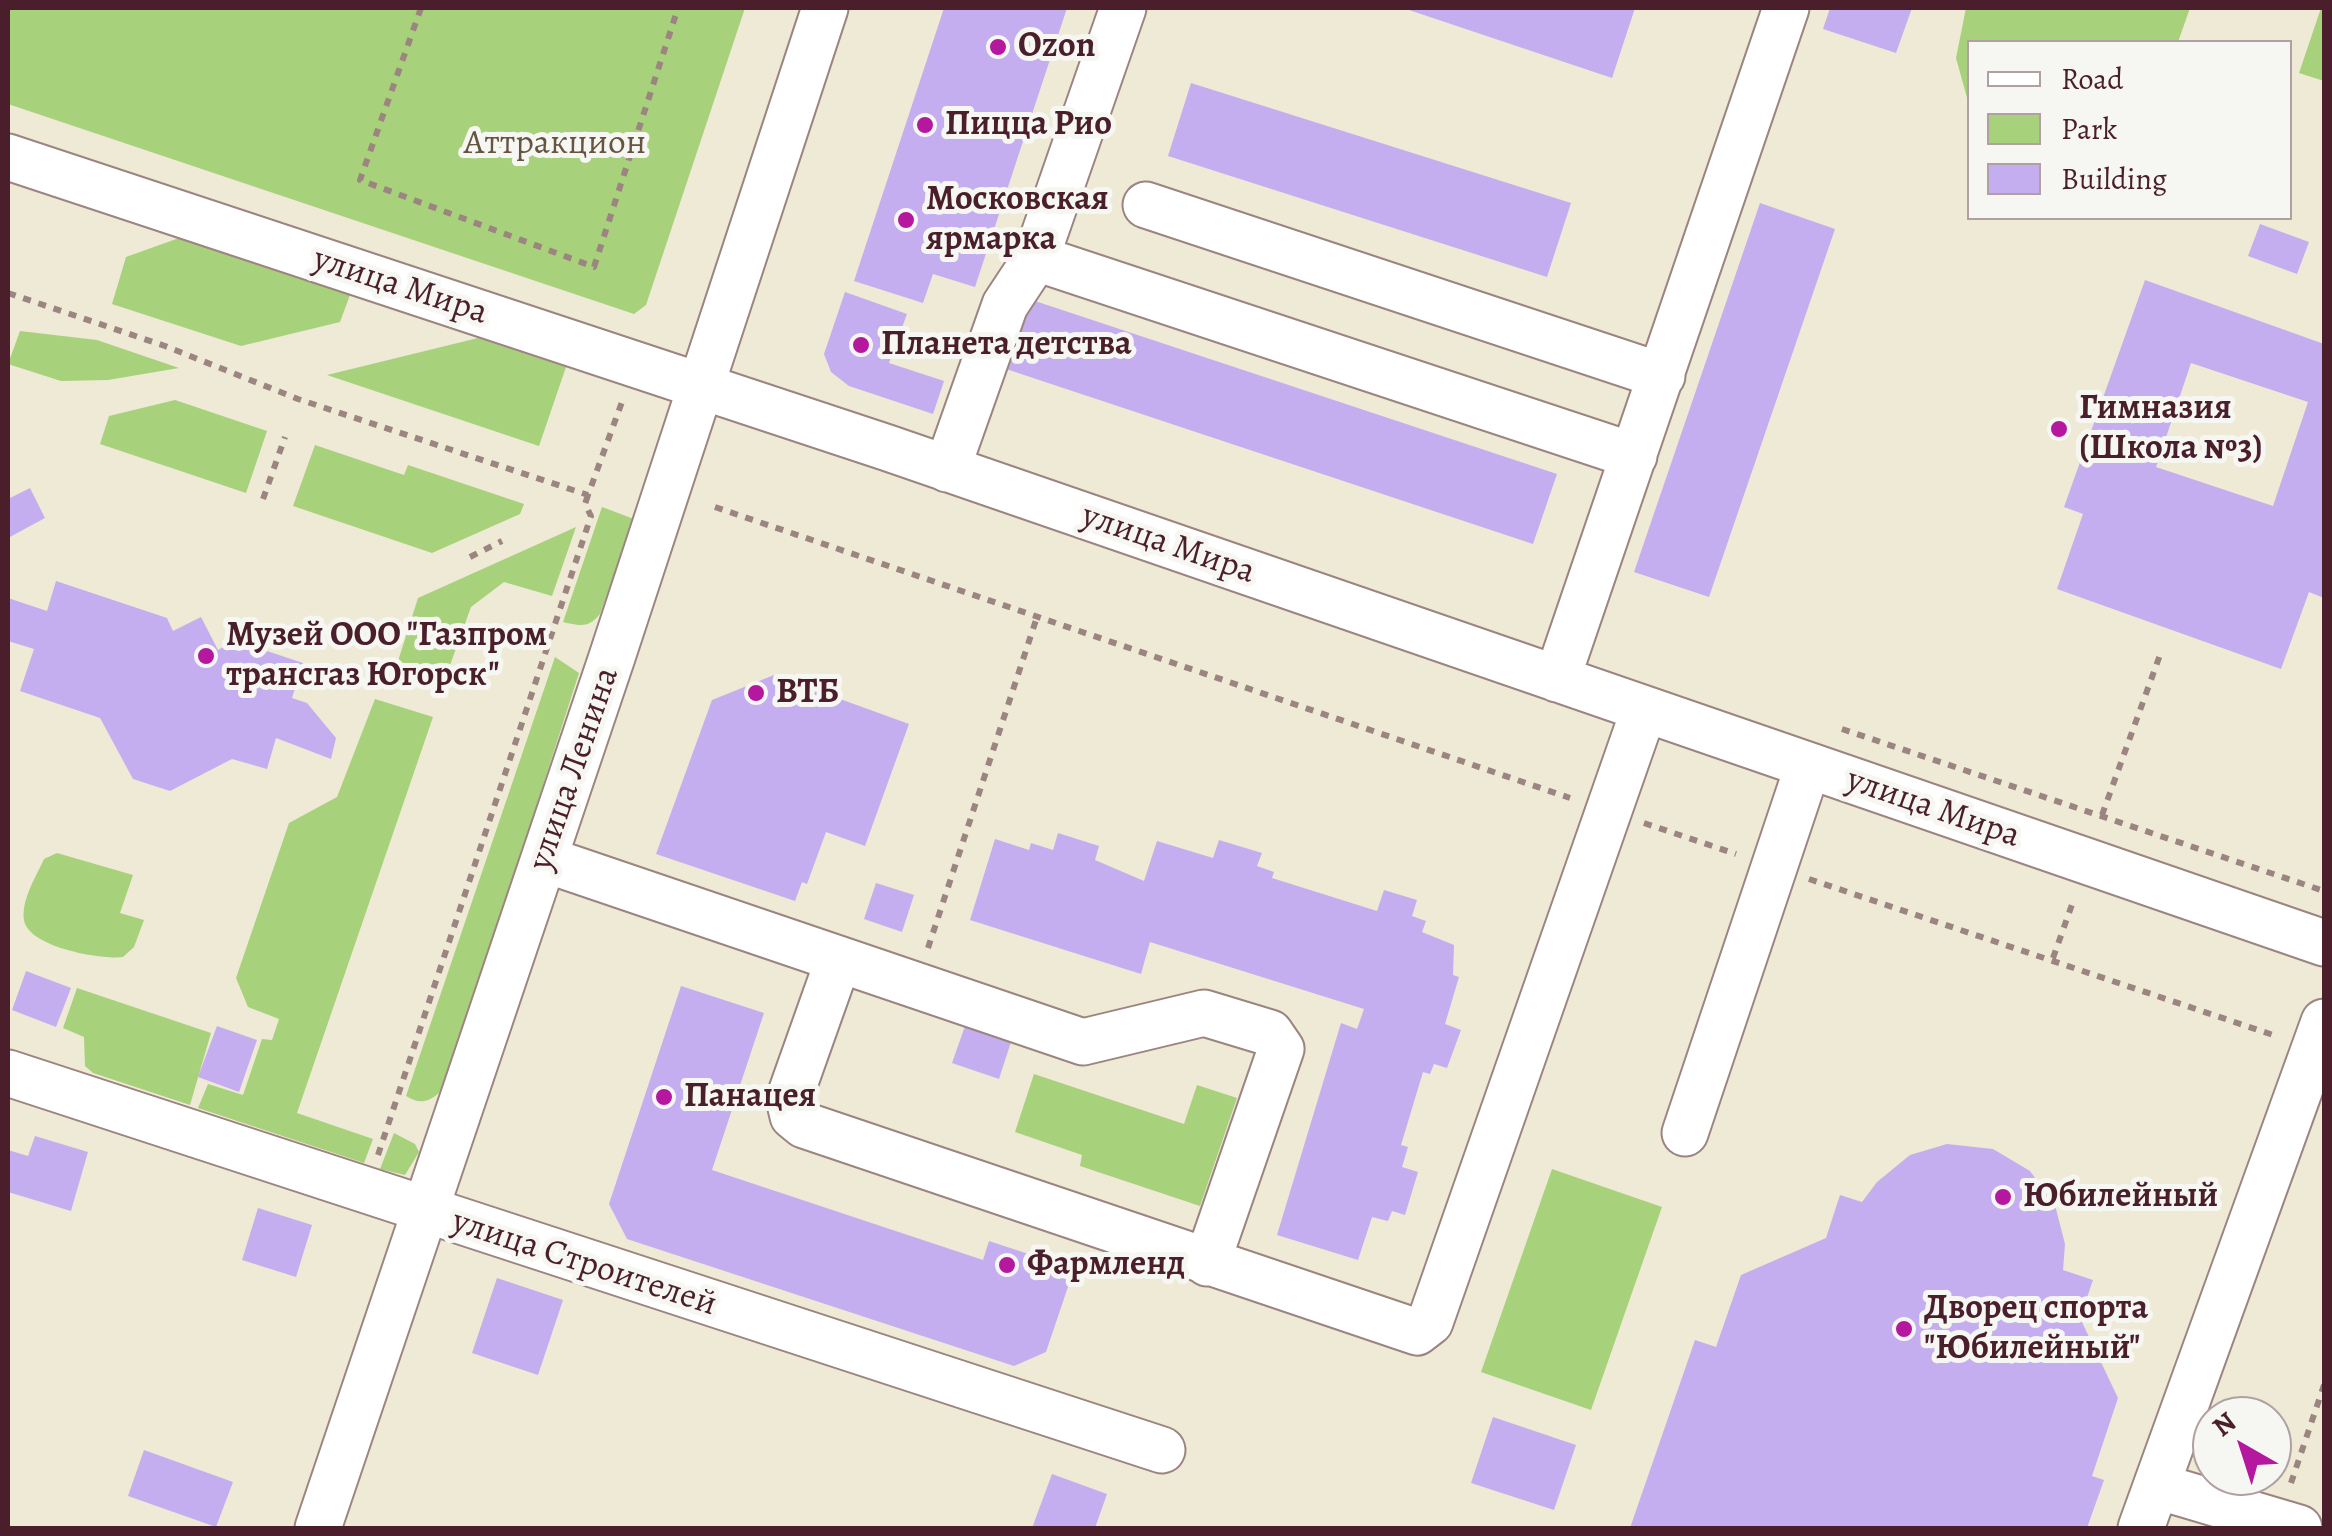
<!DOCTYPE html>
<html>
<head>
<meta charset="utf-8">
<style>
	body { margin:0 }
	#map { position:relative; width:2332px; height:1536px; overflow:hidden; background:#eeead5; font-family:Alegreya,serif }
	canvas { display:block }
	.frame { position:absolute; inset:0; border:10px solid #4a1f2b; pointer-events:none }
	.legend { position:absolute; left:1967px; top:40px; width:325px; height:180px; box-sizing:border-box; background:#f6f6f2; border:2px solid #b1a0a2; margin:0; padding:12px 18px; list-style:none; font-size:30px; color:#4a1f2b }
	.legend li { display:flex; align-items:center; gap:20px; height:50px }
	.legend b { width:50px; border:2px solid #b1a0a2 }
	.north { position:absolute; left:2192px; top:1396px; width:100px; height:100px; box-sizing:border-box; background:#f6f6f2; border:2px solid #b1a0a2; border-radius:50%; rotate:321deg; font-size:28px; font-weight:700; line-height:40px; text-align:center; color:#4a1f2b }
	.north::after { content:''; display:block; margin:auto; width:35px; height:45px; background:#b5179e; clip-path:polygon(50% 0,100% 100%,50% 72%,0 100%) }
</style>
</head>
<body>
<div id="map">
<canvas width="2332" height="1536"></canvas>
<div class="frame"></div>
<ul class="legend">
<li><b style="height:12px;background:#fff"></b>Road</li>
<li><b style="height:28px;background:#a8d17c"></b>Park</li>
<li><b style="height:28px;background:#c5aeef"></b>Building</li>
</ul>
<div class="north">N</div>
</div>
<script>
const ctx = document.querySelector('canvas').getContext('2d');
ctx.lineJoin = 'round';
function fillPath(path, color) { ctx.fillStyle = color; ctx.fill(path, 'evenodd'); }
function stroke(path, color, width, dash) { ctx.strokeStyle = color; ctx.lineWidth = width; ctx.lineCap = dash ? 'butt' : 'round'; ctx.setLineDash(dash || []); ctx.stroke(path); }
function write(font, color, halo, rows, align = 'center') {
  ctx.font = font + ' Alegreya,serif'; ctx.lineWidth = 10; ctx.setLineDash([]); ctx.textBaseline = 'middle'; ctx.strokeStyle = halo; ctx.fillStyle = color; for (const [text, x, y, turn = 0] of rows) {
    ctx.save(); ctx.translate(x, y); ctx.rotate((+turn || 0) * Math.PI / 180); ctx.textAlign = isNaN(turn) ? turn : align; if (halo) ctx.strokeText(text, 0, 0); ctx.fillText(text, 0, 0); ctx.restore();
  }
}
fillPath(new Path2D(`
	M8,8H745L646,305L634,314L8,104Z
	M1966,8H2190L2178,42H1970L1969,105L1956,58Z
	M2321,8H2324V81L2299,73Z
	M179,238L350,295L340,322L241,346L112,304L126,257Z
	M20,331L97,340L179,368L108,380L61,381L8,364Z
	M478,338L566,367L539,446L327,375Z
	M175,400L267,431L246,493L100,444L109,416Z
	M315,445L404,475L408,465L524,504L520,514L432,553L293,506Z
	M602,507L634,519L600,614C589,628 580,626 563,622Z
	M576,527L552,596L504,582L471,607L445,679L398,661L418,598Z
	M555,657L579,673L477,991L439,1093C427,1103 419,1104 406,1096Z
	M375,699L433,717L297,1113L373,1139L364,1163L198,1108L208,1084L243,1095L262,1039L272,1040L279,1019L248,1007L236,978L289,823L337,797Z
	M57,853L133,875L120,913L144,920L134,947L123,957C101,960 28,947 24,920C21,900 36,877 44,859Z
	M77,988L211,1033L190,1105L93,1073L85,1066L84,1037L63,1028Z
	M1034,1074L1184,1124L1197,1085L1237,1098L1200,1206L1080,1166L1082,1155L1015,1132Z
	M394,1133L415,1144L419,1152L405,1175L380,1169Z
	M1552,1169L1662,1207L1591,1410L1481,1372Z`), '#a8d17c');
fillPath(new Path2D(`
	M944,8H1067L975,287L933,274L923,303L854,281Z
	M1403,8H1635L1612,78Z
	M1830,8H1912L1896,53L1823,29Z
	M1191,83L1571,203L1547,277L1168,156Z
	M1760,203L1835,229L1709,597L1634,572Z
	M2260,224L2309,242L2297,274L2248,256Z
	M2145,280L2324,344V598L2309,592L2281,669L2057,589L2083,514L2064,507ZM2191,363L2308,402L2273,506L2156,467Z
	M845,292L907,314L889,363L944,381L933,414L849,386L831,372L824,354Z
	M1029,299L1557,474L1533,544L1006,369Z
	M30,488L45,518L8,538V499Z
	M56,581L167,618L173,631L201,617L218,650L234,640L303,663L292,698L307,703L336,738L331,759L276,738L267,769L232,759L170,791L133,779L100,718L20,691L34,649L8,641V598L47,611Z
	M774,675L909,724L865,846L826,832L807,884L802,882L795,901L656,854L712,700Z
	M1058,833L1099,846L1095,860L1144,881L1157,841L1213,858L1219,840L1262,853L1257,866L1274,872L1272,878L1377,911L1384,890L1417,900L1412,916L1426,921L1422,932L1454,945L1453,975L1459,977L1445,1024L1461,1030L1447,1068L1434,1064L1430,1074L1423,1072L1401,1145L1408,1147L1402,1167L1418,1172L1405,1215L1392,1211L1388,1221L1372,1217L1358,1260L1277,1235L1341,1023L1357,1029L1364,1009L1150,942L1141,974L970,920L995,839L1029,850L1031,843L1053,850Z
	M876,883L914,895L902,932L864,919Z
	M26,971L71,988L56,1027L12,1010Z
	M681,986L764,1013L712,1170L983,1260L989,1241L1074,1269L1046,1352L1014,1366L627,1239L609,1204Z
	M217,1026L257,1040L239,1092L198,1077Z
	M965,1026L1011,1042L999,1079L952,1063Z
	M35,1136L88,1152L71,1211L8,1192V1150L28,1156Z
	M1947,1144L1993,1149L2030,1171L2055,1205L2065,1244L2063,1270L2093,1280L2080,1318L2118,1398L2092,1476L2104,1480L2087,1528H1630L1695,1340L1716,1347L1741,1275L1826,1238L1840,1195L1862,1202L1877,1182L1910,1155Z
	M258,1208L312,1225L296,1277L242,1260Z
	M497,1278L563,1300L538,1375L472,1353Z
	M1493,1417L1576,1445L1554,1510L1471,1483Z
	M144,1450L233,1482L216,1527L128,1496Z
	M1052,1474L1107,1494L1095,1528H1032Z`), '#c5aeef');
const minor = new Path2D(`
	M1123,8L1036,258L1634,456
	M8,157L888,448L2324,943
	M1146,205L1662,376
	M947,469L1005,305L1036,258
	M1557,679L1786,8
	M544,859L1083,1042L1204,1013L1270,1033L1281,1049L1207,1263
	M838,961L789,1099L793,1116L804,1125L1417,1332L1430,1322L1644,710
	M8,1073L1162,1450
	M1685,1133L1808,766
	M2157,1486L2299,1528
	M318,1528L612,657L825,8
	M2141,1528L2324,1022`);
stroke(minor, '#9c8480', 49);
stroke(new Path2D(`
	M421,8L360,180L594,267L678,8
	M8,293L165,346L298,399L588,495L622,402
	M263,499L285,437
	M715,507L1570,798
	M470,557L502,541
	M1842,729L2324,891
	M2102,815L2160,655
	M1644,823L1736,854
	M1809,879L2276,1036
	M928,948L1037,617
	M2053,958L2074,899
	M378,1155L591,516L585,504L588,495
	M2291,1483L2324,1385`), '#9c8480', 6, [8, 8]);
stroke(minor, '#fff', 45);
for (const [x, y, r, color] of [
	[998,47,10,"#b5179e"],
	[925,125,10,"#b5179e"],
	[906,220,10,"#b5179e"],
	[861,345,10,"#b5179e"],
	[2059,429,10,"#b5179e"],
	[206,656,10,"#b5179e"],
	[756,693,10,"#b5179e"],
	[664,1097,10,"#b5179e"],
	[2003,1197,10,"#b5179e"],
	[1007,1265,10,"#b5179e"],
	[1904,1329,10,"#b5179e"]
]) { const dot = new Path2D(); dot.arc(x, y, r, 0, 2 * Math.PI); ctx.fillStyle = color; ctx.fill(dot); stroke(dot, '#f6f6f2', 4); }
write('bold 35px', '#4a1f2b', '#f6f6f2', [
	["Ozon",1018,47],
	["Пицца Рио",945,125],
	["Московская",926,200],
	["ярмарка",926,240],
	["Планета детства",881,345],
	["Гимназия",2079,409],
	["(Школа №3)",2079,449],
	["Музей ООО \"Газпром",226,636],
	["трансгаз Югорск\"",226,676],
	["ВТБ",776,693],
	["Панацея",684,1097],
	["Юбилейный",2023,1197],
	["Фармленд",1027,1265],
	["Дворец спорта",1924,1309],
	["\"Юбилейный\"",1924,1349]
], 'left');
write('35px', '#665443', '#f6f6f2', [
	["Аттракцион",555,144]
]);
write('35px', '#4a1f2b', '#f6f6f2', [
	["улица Мира",400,287,18],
	["улица Мира",1168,545,19],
	["улица Ленина",575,769,-71],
	["улица Мира",1933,809,19],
	["улица Строителей",584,1264,18]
]);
</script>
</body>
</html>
